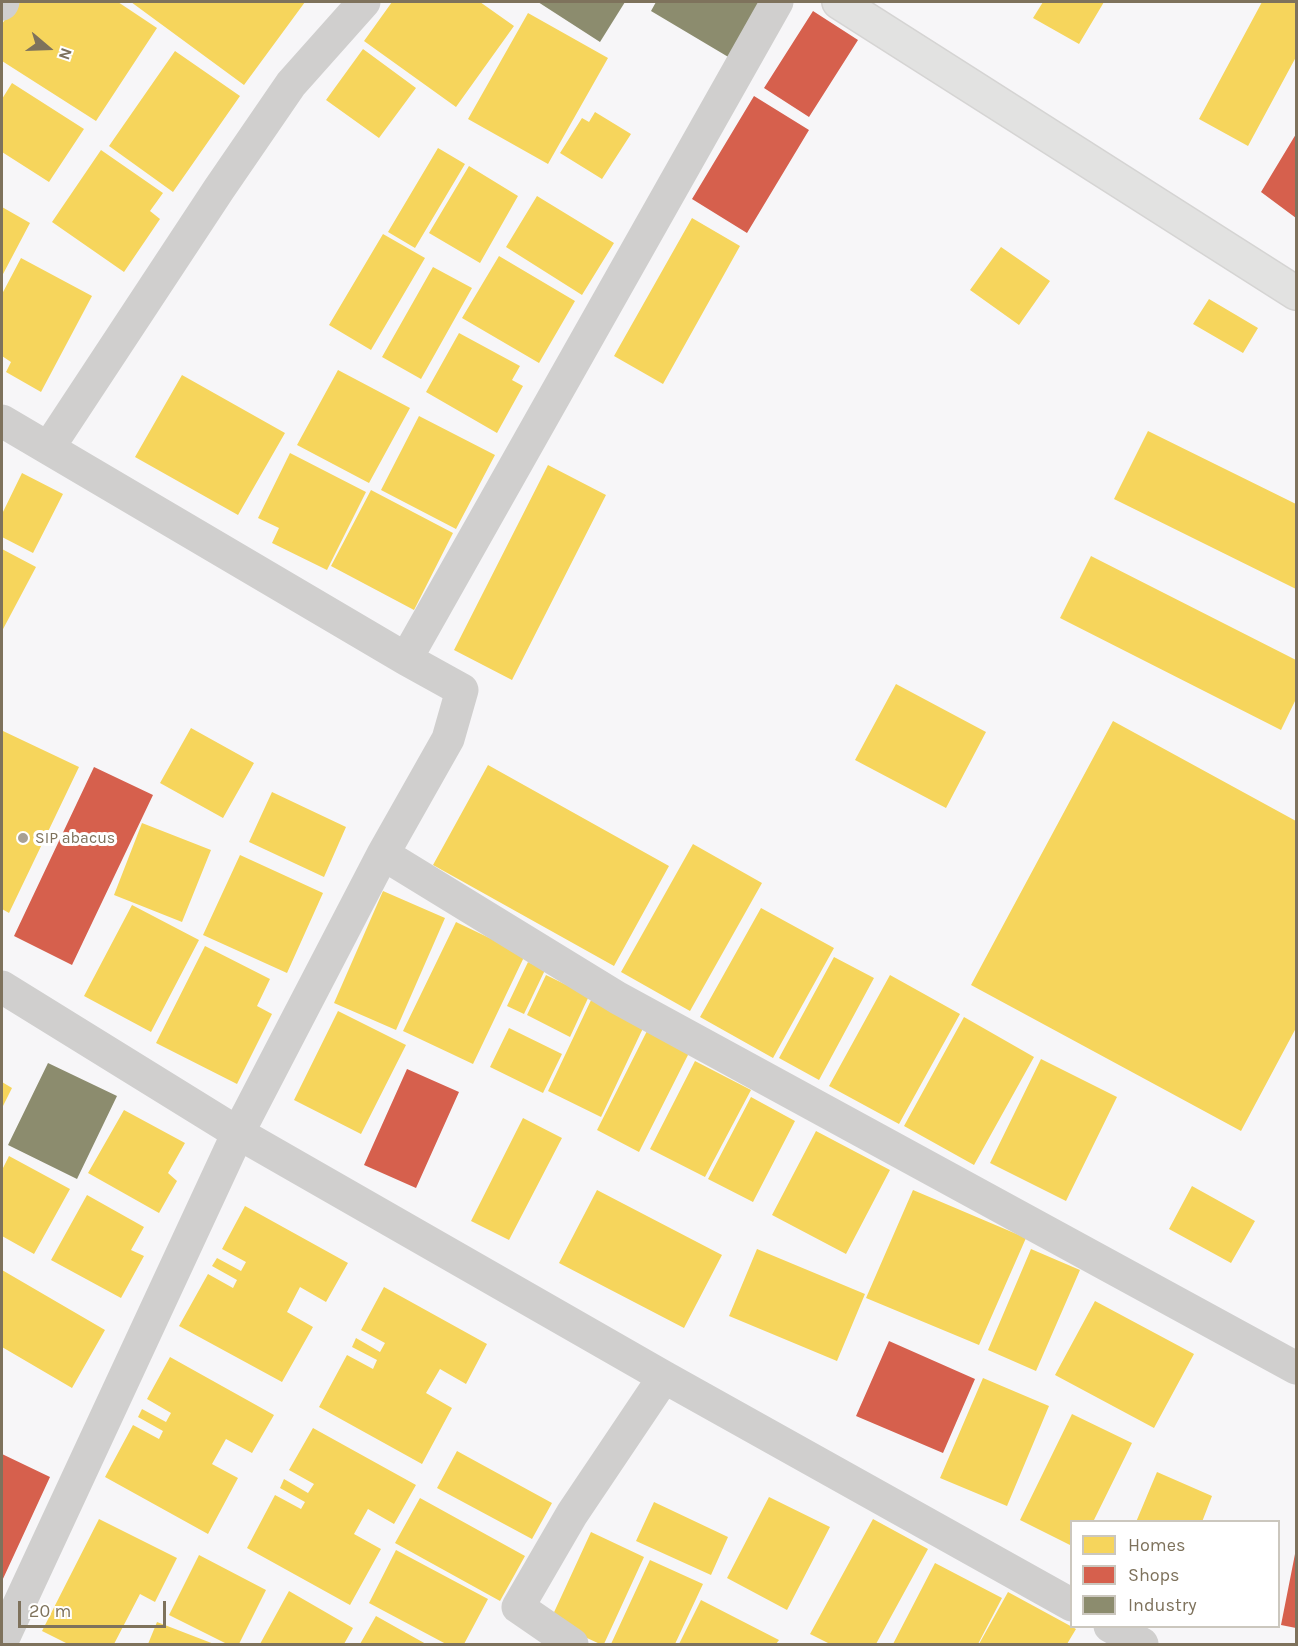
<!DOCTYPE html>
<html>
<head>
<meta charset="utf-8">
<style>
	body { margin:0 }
	#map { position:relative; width:1298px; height:1646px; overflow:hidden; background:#f7f6f8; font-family:Karla,sans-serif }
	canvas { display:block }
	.frame { position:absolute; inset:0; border:3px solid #7e725c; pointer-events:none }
	.legend { position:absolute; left:1070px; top:1520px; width:210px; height:108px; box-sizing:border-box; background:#fff; border:2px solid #cbc7be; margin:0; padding:8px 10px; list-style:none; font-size:18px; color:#7e725c }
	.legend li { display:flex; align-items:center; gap:12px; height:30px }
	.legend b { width:30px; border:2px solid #cbc7be }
	.north { position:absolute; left:18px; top:18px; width:60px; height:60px; -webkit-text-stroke:4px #fff; paint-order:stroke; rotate:109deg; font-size:16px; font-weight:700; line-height:24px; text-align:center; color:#7e725c }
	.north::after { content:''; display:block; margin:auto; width:21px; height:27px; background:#7e725c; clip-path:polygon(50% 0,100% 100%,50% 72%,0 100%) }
	.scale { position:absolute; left:18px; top:1601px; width:148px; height:27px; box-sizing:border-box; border:3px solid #7e725c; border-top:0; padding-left:8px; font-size:18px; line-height:21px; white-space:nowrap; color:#7e725c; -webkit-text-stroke:4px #fff; paint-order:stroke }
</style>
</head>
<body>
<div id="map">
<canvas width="1298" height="1646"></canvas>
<div class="frame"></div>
<ul class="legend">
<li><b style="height:16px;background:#f6d55c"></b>Homes</li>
<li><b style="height:16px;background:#d6604d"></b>Shops</li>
<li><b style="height:16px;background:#8c8c6e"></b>Industry</li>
</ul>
<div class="north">N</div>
<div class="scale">20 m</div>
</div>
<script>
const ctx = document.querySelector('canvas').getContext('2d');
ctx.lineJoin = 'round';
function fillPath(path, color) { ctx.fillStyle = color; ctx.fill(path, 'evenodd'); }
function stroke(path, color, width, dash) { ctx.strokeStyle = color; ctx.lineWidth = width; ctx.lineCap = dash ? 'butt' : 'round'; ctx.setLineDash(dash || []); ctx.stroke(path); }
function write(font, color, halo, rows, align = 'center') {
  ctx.font = font + ' Karla,sans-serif'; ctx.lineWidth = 6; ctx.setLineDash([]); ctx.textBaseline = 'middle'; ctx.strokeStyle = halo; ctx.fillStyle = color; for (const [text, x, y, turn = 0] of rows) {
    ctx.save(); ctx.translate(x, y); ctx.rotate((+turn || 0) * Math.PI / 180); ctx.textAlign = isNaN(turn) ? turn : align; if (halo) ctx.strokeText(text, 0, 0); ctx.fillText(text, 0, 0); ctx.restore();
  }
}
fillPath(new Path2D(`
	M17,2H118L157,28L96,121L2,61V24Z
	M131,2H305L244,85Z
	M392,2H480L514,26L456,107L364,41Z
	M1043,2H1104L1079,44L1033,18Z
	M1262,2H1296V57L1248,146L1199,119Z
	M528,13L608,58L548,164L468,119Z
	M363,49L416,88L379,138L326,100Z
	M175,51L240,96L173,192L109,146Z
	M12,83L84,129L49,182L2,152V99Z
	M595,112L631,134L602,179L560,153L582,118L589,122Z
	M438,148L465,164L415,248L388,232Z
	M101,150L163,193L150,211L160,219L124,272L52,222Z
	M469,166L518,196L480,263L429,233Z
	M537,196L614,243L582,295L506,247Z
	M2,207L30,223L2,276Z
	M692,218L740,246L663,384L614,356Z
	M383,234L425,258L371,350L329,325Z
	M1001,247L1050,281L1019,325L970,290Z
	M499,256L575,301L539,363L462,318Z
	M21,258L92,296L41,392L6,372L11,362L2,356V294Z
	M433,267L472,288L421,379L382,357Z
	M1209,299L1258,328L1243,353L1193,324Z
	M459,333L520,366L512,380L523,386L497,433L426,392Z
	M338,370L410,408L369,483L297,445Z
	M182,375L285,433L238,515L135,457Z
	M419,416L495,455L456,529L381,490Z
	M1148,431L1296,504V589L1114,499Z
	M290,453L366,492L327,570L272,543L279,528L258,518Z
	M548,465L606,495L512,680L454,650Z
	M22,473L63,494L33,553L2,537V514Z
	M371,490L453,533L414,610L331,566Z
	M2,549L36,567L2,631Z
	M1091,556L1296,660V699L1281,730L1060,618Z
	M896,684L986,732L946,808L855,760Z
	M1113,721L1296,821V1028L1241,1131L971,985Z
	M191,728L254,763L223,818L160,783Z
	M3,731L79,767L9,913L2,909Z
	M488,765L669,866L614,966L433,865Z
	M272,792L346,827L324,877L249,842Z
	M142,823L211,850L182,922L114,895Z
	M693,844L762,883L690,1011L621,972Z
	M240,855L323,893L287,973L203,935Z
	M383,891L445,918L396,1030L334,1003Z
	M132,905L199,940L151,1032L84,996Z
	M761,908L834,948L773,1058L700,1017Z
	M456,922L525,955L473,1064L403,1031Z
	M205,946L270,979L257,1006L272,1014L237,1084L156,1043Z
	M834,957L874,978L819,1080L779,1058Z
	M528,962L545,970L524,1014L507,1006Z
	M546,975L589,996L570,1037L527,1015Z
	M890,975L960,1014L899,1124L829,1086Z
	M592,998L645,1024L601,1117L548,1091Z
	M338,1011L406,1045L361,1134L294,1100Z
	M964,1017L1034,1057L974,1165L904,1126Z
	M509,1028L562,1054L543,1093L490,1067Z
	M648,1029L690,1051L639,1152L597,1130Z
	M1041,1059L1117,1097L1066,1201L990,1163Z
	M695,1061L751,1090L705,1177L650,1149Z
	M2,1082L12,1088L2,1108Z
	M751,1097L795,1121L753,1202L708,1179Z
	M124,1110L185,1143L168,1173L177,1181L159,1213L88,1173Z
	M523,1118L562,1138L509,1240L471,1221Z
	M816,1131L890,1170L846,1254L772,1215Z
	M9,1156L70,1189L34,1254L2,1236V1170Z
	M1192,1186L1255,1221L1231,1263L1169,1229Z
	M597,1190L722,1255L684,1328L559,1263Z
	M913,1190L1026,1238L979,1345L866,1298Z
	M87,1195L144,1227L131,1250L144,1256L121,1298L51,1260Z
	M245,1206L348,1263L326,1302L300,1287L287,1312L313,1327L282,1382L179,1326L208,1274L233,1288L237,1280L212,1266L217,1258L241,1271L246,1262L222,1249Z
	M757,1249L865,1294L837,1361L729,1316Z
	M1031,1249L1080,1270L1036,1371L988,1350Z
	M2,1270L105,1330L72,1388L2,1347Z
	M384,1287L487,1344L466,1384L440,1369L426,1393L452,1408L422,1464L319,1407L347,1355L373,1369L377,1360L352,1347L356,1338L380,1352L385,1343L361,1330Z
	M1095,1301L1194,1354L1154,1428L1055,1375Z
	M170,1357L274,1415L252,1453L226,1439L212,1464L238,1478L208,1534L105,1477L133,1425L159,1439L163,1431L138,1417L142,1409L166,1422L171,1413L147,1399Z
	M983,1378L1049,1406L1007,1506L940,1478Z
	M1072,1414L1132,1443L1093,1522H1072V1546L1020,1520Z
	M313,1428L416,1485L394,1524L368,1509L354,1534L381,1549L350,1605L247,1548L275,1495L301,1509L305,1502L280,1488L284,1479L308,1493L314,1484L289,1470Z
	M457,1451L552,1503L532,1539L437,1488Z
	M1157,1472L1212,1496L1202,1522H1136Z
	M769,1497L830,1527L787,1610L727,1578Z
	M420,1498L525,1556L500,1601L395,1543Z
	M654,1502L728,1537L711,1575L636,1541Z
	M99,1519L177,1558L155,1602L140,1594L114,1644H68L42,1631Z
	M873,1519L928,1549L876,1644H830L810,1634Z
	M591,1532L644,1557L604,1644H600L550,1621Z
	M396,1550L488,1599L464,1644H446L369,1603Z
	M199,1555L266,1590L239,1644H227L169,1615Z
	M650,1560L703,1584L675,1644H611Z
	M935,1563L1002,1598L978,1644H893Z
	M289,1591L353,1628L344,1644H260Z
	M1008,1592L1076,1629L1067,1644H979Z
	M701,1600L779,1640L776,1644H679Z
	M376,1616L426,1644H360Z
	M157,1622L214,1644H148Z`), '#f6d55c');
fillPath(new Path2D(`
	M813,11L858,40L809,117L764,88Z
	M754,96L809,130L747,233L692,199Z
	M1296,134V218L1261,192Z
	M94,767L153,795L72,965L14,936Z
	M407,1069L459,1092L416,1188L364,1165Z
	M889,1341L975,1379L943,1453L856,1416Z
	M2,1454L50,1477L2,1581Z
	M1295,1554H1296V1628L1281,1625Z`), '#d6604d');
fillPath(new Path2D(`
	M538,2H625L600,42Z
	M656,2H764L730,58L651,11Z
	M48,1063L117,1096L77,1179L8,1145Z`), '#8c8c6e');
const secondary = new Path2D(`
	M839,2L1296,293`);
stroke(secondary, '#d5d4d3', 36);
stroke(new Path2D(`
	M2,4L3,2
	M2,421L406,659
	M49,447L219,189L291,84L364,2
	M383,854L618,998L1296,1368
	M2,987L238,1133L664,1377L1072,1605
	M1110,1626L1142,1644
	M2,1641L238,1133L383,854L448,739L462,690L406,659L777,2
	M572,1644L518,1607L572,1514L664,1377`), '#d0cfce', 33);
stroke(secondary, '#e2e2e1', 33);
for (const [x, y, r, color] of [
	[23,838,6,"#a8a093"]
]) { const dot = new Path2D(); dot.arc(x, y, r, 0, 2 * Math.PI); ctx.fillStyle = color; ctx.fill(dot); stroke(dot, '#fff', 2); }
write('16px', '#7e725c', '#fff', [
	["SIP abacus",35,838]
], 'left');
</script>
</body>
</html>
